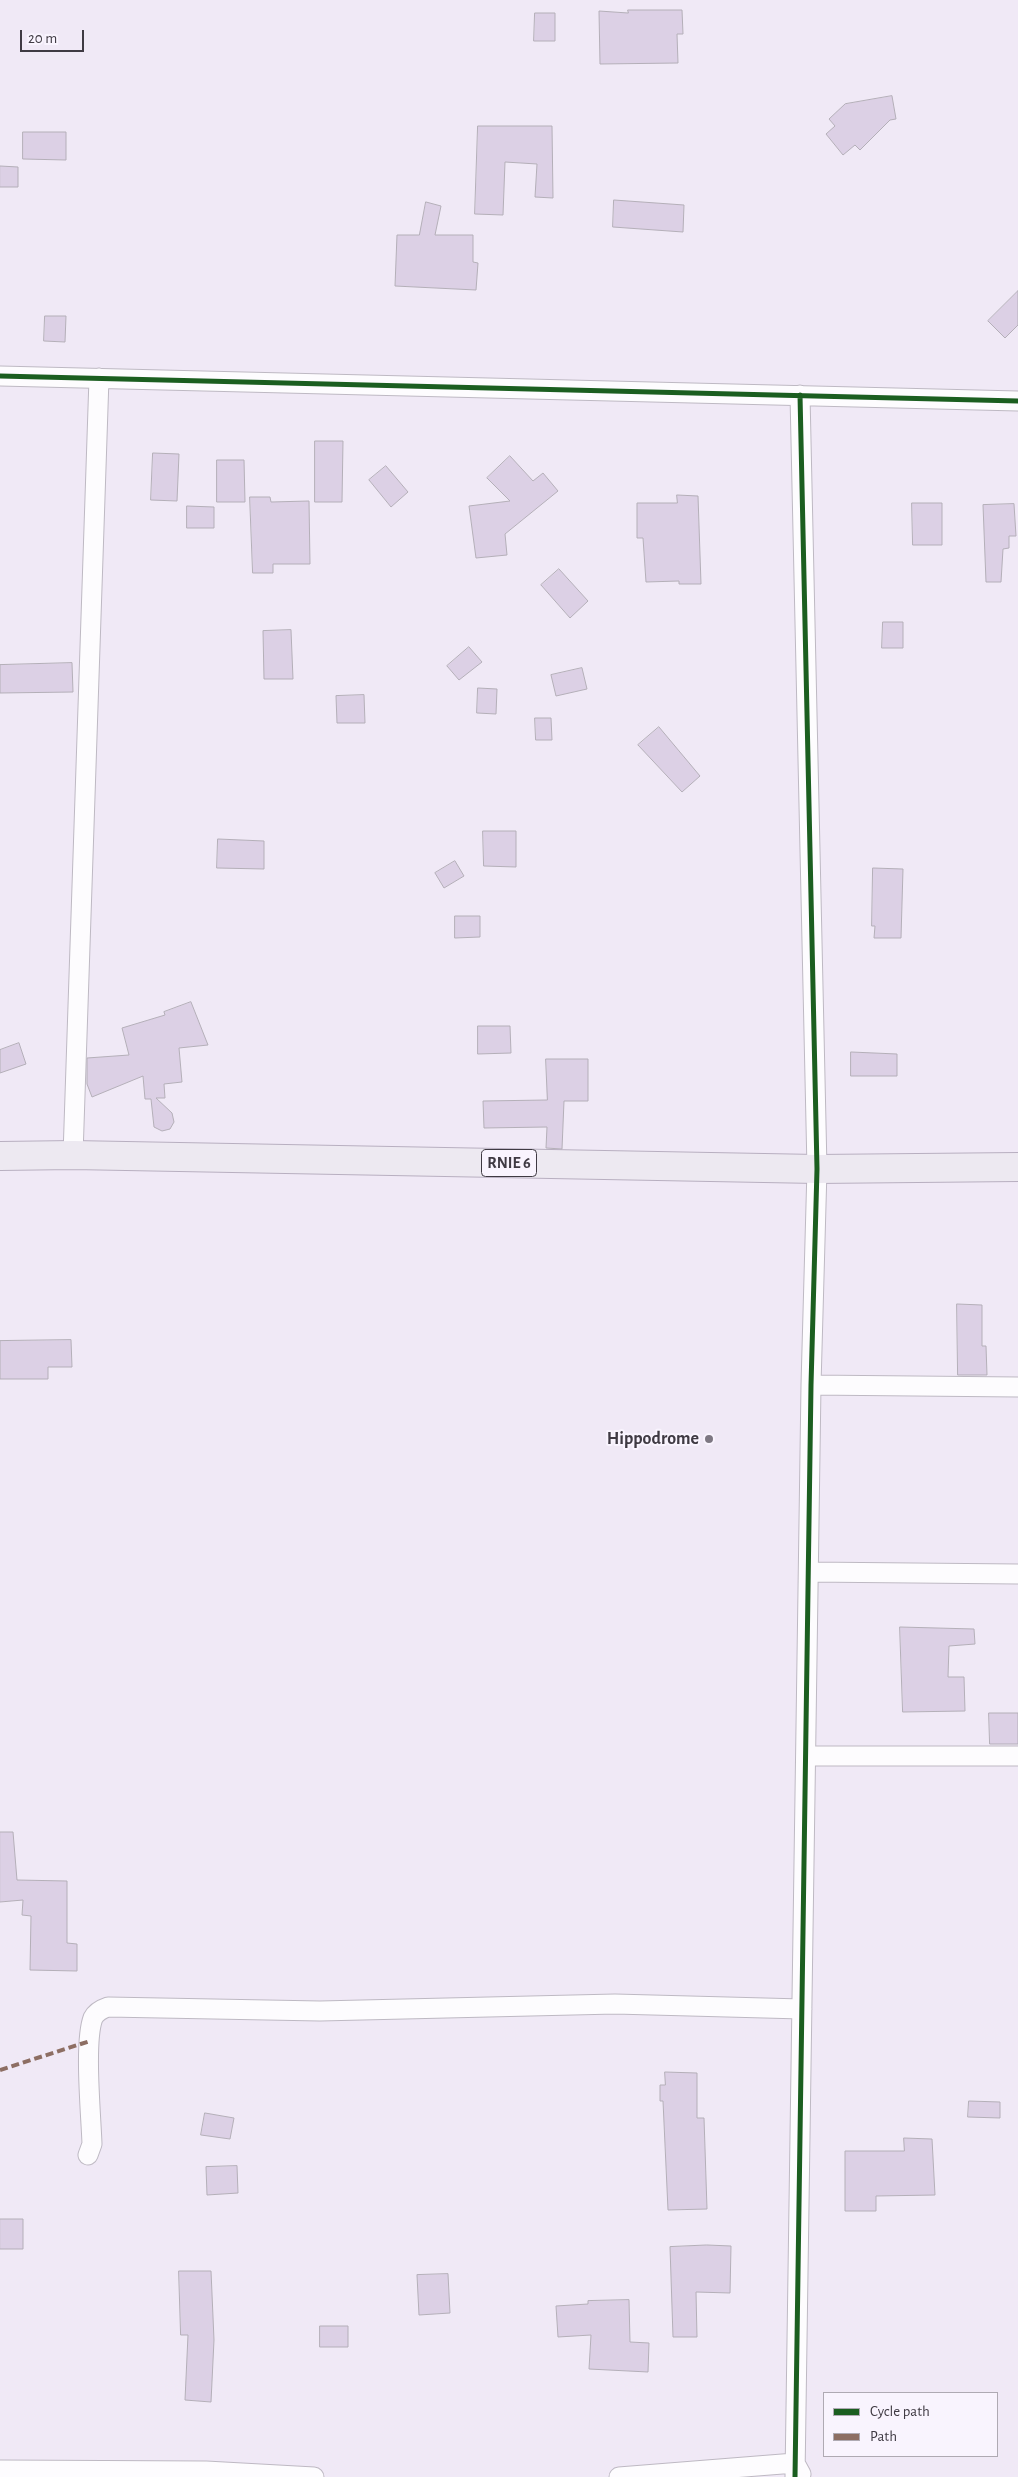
<!DOCTYPE html>
<html>
<head>
<meta charset="utf-8">
<style>
	body { margin:0 }
	#map { position:relative; width:1018px; height:2477px; overflow:hidden; background:#f0e9f6; font-family:"Alegreya Sans",sans-serif }
	canvas { display:block }
	.legend { position:absolute; left:823px; top:2392px; width:175px; height:65px; box-sizing:border-box; background:#f9f4fe; border:1px solid #afaab3; margin:0; padding:6px 9px; list-style:none; font-size:15px; color:#3f3a43 }
	.legend li { display:flex; align-items:center; gap:10px; height:25px }
	.legend b { width:25px; border:1px solid #afaab3 }
	.scale { position:absolute; left:20px; top:30px; width:64px; height:22px; box-sizing:border-box; border:2px solid #3f3a43; border-top:0; padding-left:6px; font-size:15px; line-height:18px; white-space:nowrap; color:#3f3a43; -webkit-text-stroke:4px #f9f4fe; paint-order:stroke }
</style>
</head>
<body>
<div id="map">
<canvas width="1018" height="2477"></canvas>
<ul class="legend">
<li><b style="height:6px;background:#1b5e20"></b>Cycle path</li>
<li><b style="height:6px;background:#8d6e63"></b>Path</li>
</ul>
<div class="scale">20 m</div>
</div>
<script>
const ctx = document.querySelector('canvas').getContext('2d');
ctx.lineJoin = 'round';
function fillPath(path, color) { ctx.fillStyle = color; ctx.fill(path, 'evenodd'); }
function stroke(path, color, width, dash) { ctx.strokeStyle = color; ctx.lineWidth = width; ctx.lineCap = dash ? 'butt' : 'round'; ctx.setLineDash(dash || []); ctx.stroke(path); }
function write(font, color, halo, rows, align = 'center') {
  ctx.font = font + ' "Alegreya Sans",sans-serif'; ctx.lineWidth = 4; ctx.setLineDash([]); ctx.textBaseline = 'middle'; ctx.strokeStyle = halo; ctx.fillStyle = color; for (const [text, x, y, turn = 0] of rows) {
    ctx.save(); ctx.translate(x, y); ctx.rotate((+turn || 0) * Math.PI / 180); ctx.textAlign = isNaN(turn) ? turn : align; if (halo) ctx.strokeText(text, 0, 0); ctx.fillText(text, 0, 0); ctx.restore();
  }
}
const building = new Path2D(`
	M628,10H682L683,34H677L678,63L600,64L599,11L628,13Z
	M535,13H555V41H534Z
	M892,96L896,119L890,120L860,150L855,145L843,155L826,134L835,126L829,119L845,104Z
	M478,126H552L553,198L535,197L537,164L505,162L503,215L475,214Z
	M23,132H66V160L23,159Z
	M0,166L18,167V187H0Z
	M614,200L684,205L683,232L613,227Z
	M426,202L441,206L435,235H473V262L478,263L476,290L395,286L397,235H419Z
	M1018,291V325L1005,338L988,321Z
	M45,316H66L65,342L44,341Z
	M315,441H343L342,502H315Z
	M153,453L179,454L177,501L151,500Z
	M510,456L533,481L543,473L558,491L505,534L507,555L476,558L469,506L510,501L487,478Z
	M217,460H244L245,502H217Z
	M386,466L408,492L391,507L369,480Z
	M677,495L698,496L701,584H679V581L646,582L643,538H637V503H677Z
	M250,497H270L271,502L309,501L310,564H273V573H253Z
	M912,503H942V545H913Z
	M1014,504L1016,536H1009V548L1003,549L1001,582H986L983,505Z
	M187,506L214,507V528H187Z
	M559,569L588,601L570,618L541,585Z
	M883,622H903V648H882Z
	M291,630L293,679H264L263,631Z
	M469,647L482,662L459,680L447,666Z
	M72,663L73,692L0,693V665Z
	M582,668L587,689L556,696L551,675Z
	M478,688L497,689L496,714L477,713Z
	M364,695L365,723H337L336,696Z
	M535,718H551L552,740H536Z
	M659,727L700,776L682,792L638,745Z
	M483,831H516V867L484,866Z
	M218,839L264,841V869L217,868Z
	M455,861L464,876L444,888L435,873Z
	M873,868L903,869L901,938H874L875,926H872Z
	M455,916H480V937L455,938Z
	M191,1002L208,1045L179,1048L182,1082L164,1084L165,1098H156L172,1113L174,1122L170,1129L162,1131L154,1127L151,1099H145L143,1076L92,1097L87,1084V1058L129,1055L122,1028L165,1015L164,1012Z
	M478,1026H510L511,1053L478,1054Z
	M19,1043L26,1064L0,1073V1050Z
	M851,1052L897,1054V1076H851Z
	M546,1059H588V1101H564L562,1149L546,1148L547,1127L484,1128L483,1101L547,1100Z
	M957,1304L982,1305V1346H986L987,1375H958Z
	M71,1340L72,1367H48V1379H0V1341Z
	M900,1627L974,1629L975,1644L949,1646L948,1677H964L965,1711L903,1712Z
	M989,1713H1018V1744H990Z
	M0,1832H13L17,1880L67,1881V1943L77,1944V1971L30,1970L31,1916L22,1915L23,1900L0,1902Z
	M665,2072L697,2073V2118H704L707,2209L668,2210L663,2101H660V2085H665Z
	M969,2101L1000,2102V2118L968,2117Z
	M205,2113L234,2118L230,2139L201,2135Z
	M904,2138L932,2139L935,2195L876,2196V2211H845V2151H904Z
	M237,2166L238,2193L207,2195L206,2167Z
	M0,2219H23V2249H0Z
	M707,2245L731,2246L730,2293L696,2292L697,2337H673L670,2247Z
	M179,2271H211L214,2340L211,2402L185,2400L188,2335H181Z
	M448,2274L450,2313L419,2315L417,2275Z
	M629,2300L630,2342L649,2343L648,2372L589,2369L591,2335L558,2337L556,2306L588,2304V2301Z
	M320,2326H348V2347H320Z`);
fillPath(building, '#dcd0e5');
stroke(building, '#b4afb8', 1);
const minor = new Path2D(`
	M0,376L1018,401
	M73,1155L99,378
	M811,1385L1018,1387
	M809,1572L1018,1574
	M806,1756H1018
	M88,2155L92,2144C91,2115 84,2042 93,2018C96,2012 102,2009 108,2007L320,2011L615,2004L802,2009
	M0,2470L206,2471L314,2477
	M619,2477L795,2463L801,2474
	M795,2477L811,1385L817,1169L800,395`);
const primary = new Path2D(`
	M0,1156L73,1155L817,1169L1018,1167`);
stroke(minor, '#beb9c3', 21);
stroke(primary, '#b8afc0', 30);
stroke(minor, '#fdfcfe', 19);
stroke(primary, '#ede9f1', 28);
stroke(new Path2D(`
	M0,2070L90,2041`), '#8d6e63', 4, [8, 4]);
stroke(new Path2D(`
	M0,376L1018,401
	M795,2477L811,1385L817,1169L800,395`), '#1b5e20', 5);
for (const [x, y, r, color] of [
	[709,1439,5,"#7d7782"]
]) { const dot = new Path2D(); dot.arc(x, y, r, 0, 2 * Math.PI); ctx.fillStyle = color; ctx.fill(dot); stroke(dot, '#f9f4fe', 2); }
for (const [x, y, w] of [
	[509,1163,55]
]) { const box = new Path2D(); box.roundRect(x - w / 2, y - 13.5, w, 27, 4); ctx.fillStyle = '#f9f4fe'; ctx.fill(box); stroke(box, '#3f3a43', 1); }
write('bold 16px', '#3f3a43', null, [
	["RNIE 6",509,1163]
]);
write('bold 18px', '#3f3a43', '#f9f4fe', [
	["Hippodrome",699,1439]
], 'right');
</script>
</body>
</html>
